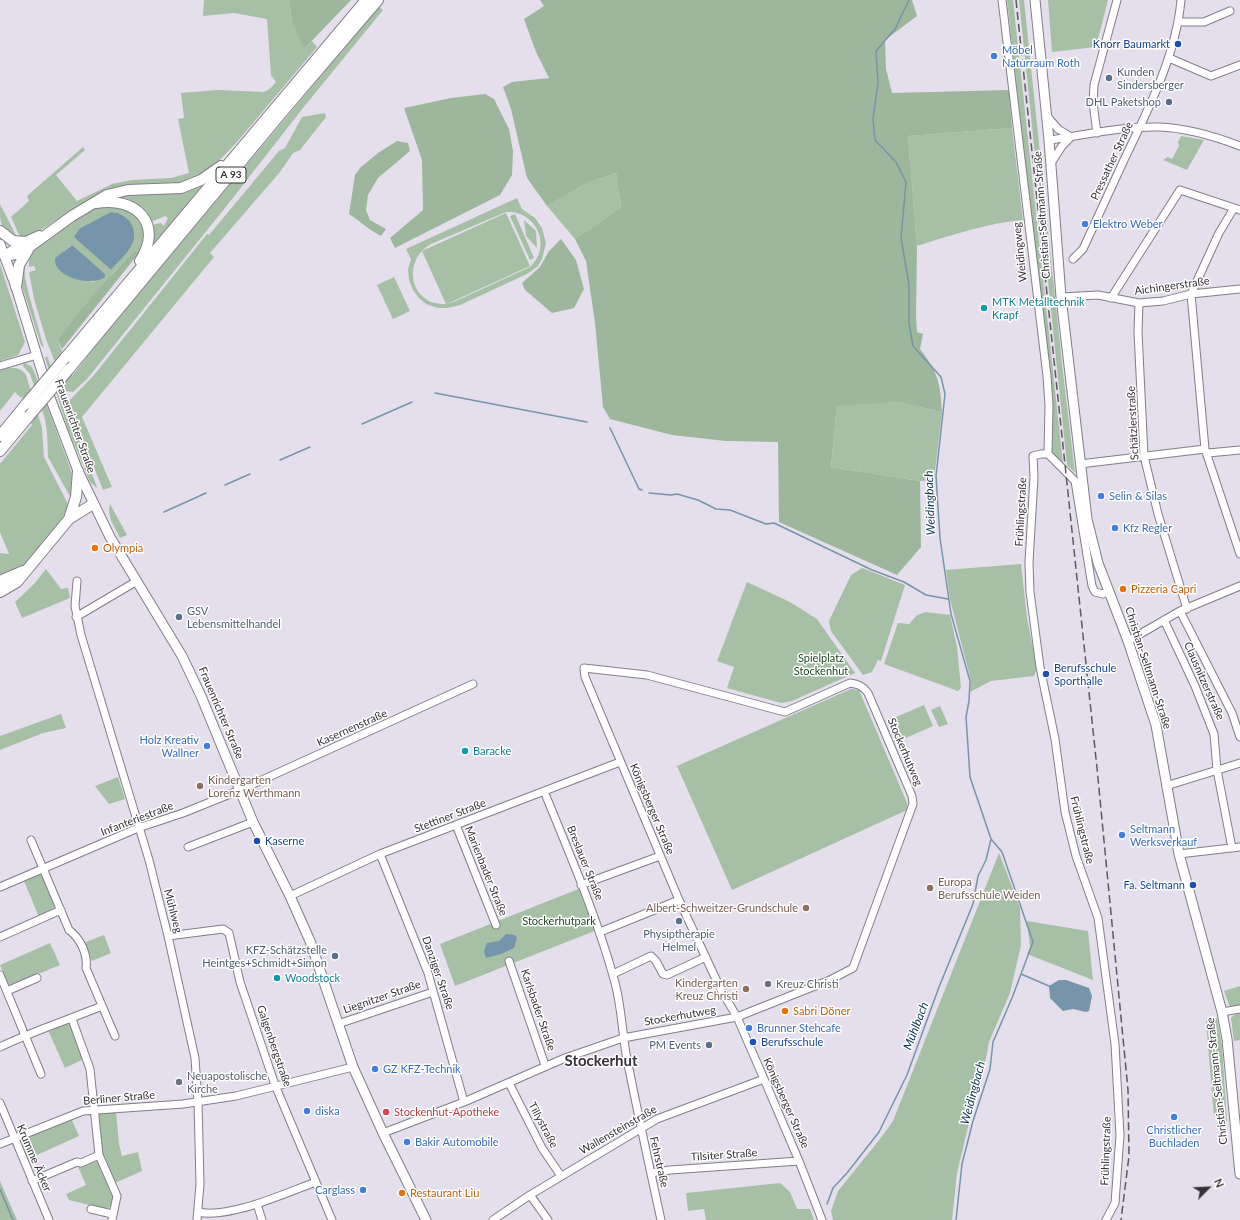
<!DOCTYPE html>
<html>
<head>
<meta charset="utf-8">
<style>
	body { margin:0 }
	#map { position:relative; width:1240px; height:1220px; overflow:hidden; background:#e5deec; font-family:Lato,sans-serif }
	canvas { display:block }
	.north { position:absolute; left:1188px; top:1168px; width:40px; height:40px; -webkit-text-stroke:3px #fff; paint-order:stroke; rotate:66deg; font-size:11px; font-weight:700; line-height:16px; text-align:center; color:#363338 }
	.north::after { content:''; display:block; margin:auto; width:14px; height:18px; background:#363338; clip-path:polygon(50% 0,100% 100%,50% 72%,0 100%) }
</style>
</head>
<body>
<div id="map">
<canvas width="1240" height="1220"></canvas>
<div class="north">N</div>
</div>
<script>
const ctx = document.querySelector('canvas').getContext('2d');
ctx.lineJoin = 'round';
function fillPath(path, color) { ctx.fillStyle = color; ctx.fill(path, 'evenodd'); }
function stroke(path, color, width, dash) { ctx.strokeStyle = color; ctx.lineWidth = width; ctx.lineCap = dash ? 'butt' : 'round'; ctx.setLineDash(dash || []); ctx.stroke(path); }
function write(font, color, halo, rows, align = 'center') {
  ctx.font = font + ' Lato,sans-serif'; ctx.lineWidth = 3; ctx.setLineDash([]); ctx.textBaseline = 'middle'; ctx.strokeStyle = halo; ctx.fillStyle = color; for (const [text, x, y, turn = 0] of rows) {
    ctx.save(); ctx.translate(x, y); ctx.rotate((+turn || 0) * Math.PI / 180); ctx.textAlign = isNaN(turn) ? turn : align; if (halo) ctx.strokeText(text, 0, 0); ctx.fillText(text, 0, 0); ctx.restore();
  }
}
fillPath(new Path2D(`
	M204,0H289L292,22L305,48L312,41L317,47L237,142L213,167L184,184L101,194L86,201L33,235L21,239L11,217L29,201L27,196L83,147L85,150L56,175L77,201L112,184L132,180L171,178L189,173L178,119L184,118L181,93L218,90L264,92C269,90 272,87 276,82L271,75L267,19L234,13L203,16Z
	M1007,0H1013L1063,464L1057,460L1050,449L1052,404Z
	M1019,0H1024L1062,364L1075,473L1067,465Z
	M1048,0H1108L1096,47L1052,52Z
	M379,7L383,10L303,108L225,208L87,379L73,392L66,391L46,339L34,299L29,272L36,270L34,266L29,267V256L33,250C46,238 85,210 100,205C115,200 135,210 141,224C145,233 145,246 139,253L135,250L113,273L57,339L72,376L116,320ZM74,236L125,254L111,270ZM71,245L94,282L74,278L55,259Z
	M325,113L326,117L300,150L293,153L280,172L210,253L214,257L82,417L112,487L103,490L69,405V401L94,375L207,234L209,235L279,151L285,148L302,117Z
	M1012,128L1023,220C987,223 952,235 917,246L908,136Z
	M1181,136L1204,140L1187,170L1163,160L1168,157L1172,159L1179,146L1178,142Z
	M616,173L621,207L575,239L547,206L587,183Z
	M206,181L149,250L151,225L161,223L164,226L168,218L165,216L151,222L113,197Z
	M517,198L522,209L535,218L542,228L546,243L542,259L538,266L527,274L460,305L447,308H438L426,304L419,298L413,290L409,280L408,269L411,259L406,249ZM506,212C536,210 553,246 530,267L456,301L447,304L530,266L506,213L422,251L446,304C410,306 401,261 431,244Z
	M0,204L18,239C0,228 0,226 0,204Z
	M515,214L534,258L530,260L510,216Z
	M524,220L536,231L537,248L526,236Z
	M25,262V277L29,295L44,348L41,345L21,283L20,278Z
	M0,264L25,342L18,355L0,361Z
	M394,277L410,311L393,319L377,285Z
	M47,356L97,487V488L90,482L68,429L45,358Z
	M24,363L31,366L34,371L73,476L72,500L48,457L47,432L45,419L30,374L23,366Z
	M9,368C16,368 22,368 26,375L42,428L44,457L69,506C62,522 33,561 18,570C13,573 6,574 0,576V553L9,554L0,532V464L32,425L22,396L21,398L15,392L0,411V369Z
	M896,402L942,412L934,480L920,481L831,467L837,405Z
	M110,504L127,535L120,538C115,527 106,516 110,504Z
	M1021,564L1027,618L1037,668L1034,676L991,681L970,692L971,681L950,599L946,570Z
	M862,568L905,585L881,661L878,660L872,672L863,675L831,631L829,621L851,575Z
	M46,569L61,589L68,588L70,598L22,618L15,602L35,583Z
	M747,582L790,602L817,619L855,673L792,701L781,703L727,688L734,667L717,661Z
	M926,612L950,615L957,647L961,688L958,691L884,664L898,623L909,624L917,615Z
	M851,689L859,690L907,803V810L732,890L677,766Z
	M924,705L933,726L899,741L889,720Z
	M940,706L948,724L939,727L931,710Z
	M61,714L66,728L43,733L0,750V736Z
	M118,777L125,799L109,804L95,786Z
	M999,853L1020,908L1021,945L1010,993L989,1042L983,1074L969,1123L957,1173L952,1220H833L831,1211L838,1191L880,1139L893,1121Z
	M42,873L55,905L53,911L39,917L24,881Z
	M581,888L597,930L455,986L440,944Z
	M1027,921L1088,931L1093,980L1027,954L1030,947Z
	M104,935L111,953L92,961L83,943Z
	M50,943L60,965L9,986L0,965Z
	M1240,986V1005L1230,1007L1224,991Z
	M1240,1013V1040L1234,1041L1231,1018L1234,1015Z
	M1217,1018L1222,1046L1227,1121L1214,1116L1213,1105L1206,1021L1208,1019Z
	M69,1022L84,1059L65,1068L48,1030Z
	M116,1111L119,1144L122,1156L138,1152L142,1171L115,1183L100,1148L98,1114L101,1112Z
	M71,1118L79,1136L28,1159L22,1145L25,1137Z
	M95,1161L100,1163L114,1196L112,1206L106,1209L69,1200L66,1194L86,1185L78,1167Z
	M0,1181L17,1220H0Z
	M780,1183L790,1192L797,1209H810L814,1220H706L704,1209L688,1211L686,1193Z`), '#a6c0a6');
fillPath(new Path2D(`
	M289,0H351L304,49L292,22Z
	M540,0H912L917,16L885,40L886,69L892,93L1009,90L1012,128L908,136L917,245L916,317L917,332L923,334L920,349C938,373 940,381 942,412L896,402L837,406L831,467L920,481L921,547L897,575L779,522L778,442L726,441L672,435L610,419L603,407L595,323L586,261L575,239L621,207L616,173L587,183L547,206L527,178L511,109L503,87L512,82L549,78L536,52L524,19L544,6Z
	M485,94L494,99L509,129L513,151L512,175L500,195L395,248L390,238L423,210L422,160L404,108L451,98Z
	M397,141L408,143L410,151L378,178L368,195L366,210L370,220L386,229L381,236C369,230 360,221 349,214L355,175L360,168L378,153Z
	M561,239L576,260L584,289L574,308L552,313L525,290L522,283L540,267L549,251Z
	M135,250L139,253L62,349L57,339L100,287Z`), '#9cb79c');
fillPath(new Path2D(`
	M111,212C118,213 125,215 130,222C143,242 123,256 111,270L74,237L79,229Z
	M72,245L105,274V277C93,287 53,278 55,258Z
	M506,934L515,935L517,938L514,948L501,954L486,958L484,951L487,943L499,941Z
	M1059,980H1066L1089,988L1092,996L1089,1011L1086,1012L1073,1009L1063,1011L1050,998L1049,986Z`), '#7695ab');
stroke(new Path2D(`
	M909,0L895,29L876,51L878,83L873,119L875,140L896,162L906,182L901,238L909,284V323L913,346L941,377L945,394L936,476L940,538L951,614L970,681L969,701L966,717L970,777L991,839L1002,852L1033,942L1012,998L993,1042L990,1069L973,1121L962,1164L956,1220
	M435,393L587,422
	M362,424L412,402
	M610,428L639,489L642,490
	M280,460L310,447
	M225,485L250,474
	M649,493L671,495L677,494L698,500L716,509L730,510L766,524L774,523L872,570L904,582L926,595L948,599
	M164,512L206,493
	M1021,974L1049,986
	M0,1189L13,1220
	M827,1204L833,1188L847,1173L879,1132L907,1075L939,987L973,904L978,876L986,860L991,839`), '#7695ab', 1.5);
const minor = new Path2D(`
	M1002,0L1047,376L1049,405L1048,454L1075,481L1092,586L1095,592L1103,594L1109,591
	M1179,22H1204L1230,11
	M1169,58L1211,76L1240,65
	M1047,116L1058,129L1071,137
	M1097,133L1093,103L1094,85L1117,0
	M1049,140C1085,135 1122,126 1159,127C1187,128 1214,136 1240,146
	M1051,163L1062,146L1071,137
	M1234,208L1219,233L1191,294L1205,449L1240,554
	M1073,259L1083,249C1097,219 1110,190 1124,160C1148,110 1176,56 1181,0
	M1061,297L1098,295L1139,303L1163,301L1191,294L1240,289
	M1111,298L1180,190L1240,210
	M1139,303L1138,332L1144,456L1158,514L1187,609
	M0,366L37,355
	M1208,453L1240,450
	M1048,454H1041L1033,456L1034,477L1029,562L1030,592L1040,667L1055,739L1065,812L1076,856L1098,918L1115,1044L1120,1135L1115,1203L1106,1220
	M1080,464L1205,449
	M77,581L75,606L81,635L149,860L168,936L195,1058L198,1102L200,1184L197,1220
	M1180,611L1232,713L1240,737
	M76,617L137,581
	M1164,620L1195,686L1214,734L1217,770L1232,848
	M1128,641L1180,611L1240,586
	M1166,786L1240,763
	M544,791C569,853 596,914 614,979C621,1003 622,1029 626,1054C637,1109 649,1165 661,1220
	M456,825L496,925
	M31,840L69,930C80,938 88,954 86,968L115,1036
	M188,847L253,822
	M380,854L428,973L464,1102
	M1179,854L1240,847
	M581,885L660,856
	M0,887L138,828L183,813L240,790L473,684
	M290,896L380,854L620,762
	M600,932L679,900
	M168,936L223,929L229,933L240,982L275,1085L332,1220
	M0,937L61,910
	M509,961L545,1065
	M613,974L651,956L656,961L663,974L667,975L706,957
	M0,975L41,1074
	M7,991L37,978
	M1222,1012L1240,1009
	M72,1019L90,1069L99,1155L117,1196L112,1220
	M338,1024L433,992
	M0,1047C33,1031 68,1020 102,1006
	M509,1083L542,1148L561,1176
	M0,1103L49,1220
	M383,1133L464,1102L565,1058L623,1038L737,1017L830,980L853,968L913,804L912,796L868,693C863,686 858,684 850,683L785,712L647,675L584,668L585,677L679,900L721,990L737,1017L764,1079L799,1161L822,1220
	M0,1144L83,1111L183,1104L236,1096L353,1067
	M651,1173L670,1170L799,1161
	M32,1181L77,1162L81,1163L99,1155
	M530,1195L548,1220
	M257,1204L262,1220
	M91,1209L112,1214
	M198,1212C230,1219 285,1193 316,1182
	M493,1220L530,1195L657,1119L764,1079`);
const major = new Path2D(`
	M1035,0L1049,140L1061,297L1087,519L1098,563L1128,641L1156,725L1179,854L1222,1012L1227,1039L1240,1174
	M0,244L16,287L49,395L78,471L110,537L182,656L201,696L253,822L290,896L310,941L353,1067L383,1133L426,1220`);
const highway = new Path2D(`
	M96,203C136,196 164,224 140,261
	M0,231L13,241L26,242
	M5,256L21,253L72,216L107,195L128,190L181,188L201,180L221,166
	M5,256L26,242L39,236
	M16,287L19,265L28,250
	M65,358L366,0
	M69,369L279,116L378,0
	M0,436L26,404
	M0,451L29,416
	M69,519L76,497L78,471
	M0,581L23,571
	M0,592L17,582L69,519L93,504`);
stroke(minor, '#837d89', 9);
stroke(major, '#837d89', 11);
stroke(highway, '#837d89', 12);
stroke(minor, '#fff', 7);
stroke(major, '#fff', 9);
stroke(highway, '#fff', 10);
stroke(new Path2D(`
	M1016,0L1097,768L1128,1090L1129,1156L1121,1220`), '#5d5960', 1.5, [8, 4]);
const highwayBridge = new Path2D(`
	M26,404L65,358
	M29,416L69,369`);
stroke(highwayBridge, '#837d89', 12, []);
stroke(highwayBridge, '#fff', 10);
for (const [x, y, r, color] of [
	[1178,44,4,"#1a4fb4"],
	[994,56,4,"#3f7fe0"],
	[1109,78,4,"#5c6f8a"],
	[1169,102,4,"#5c6f8a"],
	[1085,224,4,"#3f7fe0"],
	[984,308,4,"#0f9aa8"],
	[1101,496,4,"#3f7fe0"],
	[1115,528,4,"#3f7fe0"],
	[95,548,4,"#e8710a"],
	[1123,589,4,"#e8710a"],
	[179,617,4,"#5c6f8a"],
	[1046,674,4,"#1a4fb4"],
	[207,746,4,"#3f7fe0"],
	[465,751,4,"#0f9aa8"],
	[200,786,4,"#8d6e63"],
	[1122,835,4,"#3f7fe0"],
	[257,841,4,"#1a4fb4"],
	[1193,885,4,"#1a4fb4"],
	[930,888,4,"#8d6e63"],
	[806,908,4,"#8d6e63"],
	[679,921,4,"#5c6f8a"],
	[335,956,4,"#5c6f8a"],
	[277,978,4,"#0f9aa8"],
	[768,984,4,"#6b7280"],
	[746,989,4,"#8d6e63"],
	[785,1011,4,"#e8710a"],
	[749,1028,4,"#3f7fe0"],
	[753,1042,4,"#1a4fb4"],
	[709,1045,4,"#5c6f8a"],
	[375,1069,4,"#3f7fe0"],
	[179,1082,4,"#6b7280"],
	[307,1111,4,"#3f7fe0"],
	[386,1112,4,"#e0444e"],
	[1174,1117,4,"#3f7fe0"],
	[407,1142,4,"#3f7fe0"],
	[363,1190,4,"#3f7fe0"],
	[402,1193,4,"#e8710a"]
]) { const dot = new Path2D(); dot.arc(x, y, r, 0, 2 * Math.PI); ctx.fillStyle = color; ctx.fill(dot); stroke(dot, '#fff', 1.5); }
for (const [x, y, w] of [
	[231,175,30]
]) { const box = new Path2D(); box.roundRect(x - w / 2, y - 8, w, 16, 3); ctx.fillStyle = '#fff'; ctx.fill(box); stroke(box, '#363338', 1); }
write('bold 10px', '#363338', null, [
	["A 93",231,175]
]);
write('11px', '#164399', '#fff', [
	["Knorr Baumarkt",1170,44,"right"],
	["Berufsschule",1054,668],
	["Sporthalle",1054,681],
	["Kaserne",265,841],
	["Fa. Seltmann",1185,885,"right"],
	["Berufsschule",761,1042]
], 'left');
write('11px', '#366cbe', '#fff', [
	["Möbel",1002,50],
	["Naturraum Roth",1002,63],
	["Elektro Weber",1093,224],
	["Selin & Silas",1109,496],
	["Kfz Regler",1123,528],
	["Holz Kreativ",199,740,"right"],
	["Wallner",199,753,"right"],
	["Seltmann",1130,829],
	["Werksverkauf",1130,842],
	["Brunner Stehcafe",757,1028],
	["GZ KFZ-Technik",383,1069],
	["diska",315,1111],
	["Christlicher",1174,1130,"center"],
	["Buchladen",1174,1143,"center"],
	["Bakir Automobile",415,1142],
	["Carglass",355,1190,"right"]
], 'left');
write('11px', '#4e5e75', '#fff', [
	["Kunden",1117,72,"left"],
	["Sindersberger",1117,85,"left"],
	["DHL Paketshop",1161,102],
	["GSV",187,611,"left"],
	["Lebensmittelhandel",187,624,"left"],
	["Physiptherapie",679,934,"center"],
	["Helmel",679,947,"center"],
	["KFZ-Schätzstelle",327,950],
	["Heintges+Schmidt+Simon",327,963],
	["PM Events",701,1045]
], 'right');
write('11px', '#363338', '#fff', [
	["Pressather Straße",1112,161,-65],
	["Christian-Seltmann-Straße",1042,215,-94],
	["Weidingweg",1020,252,-96],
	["Aichingerstraße",1172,286,-8],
	["Schätzlerstraße",1133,423,-93],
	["Frauenrichter Straße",75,426,70],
	["Frühlingstraße",1021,512,-87],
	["Christian-Seltmann-Straße",1148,668,72],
	["Clausnitzerstraße",1204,681,66],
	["Frauenrichter Straße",221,713,67],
	["Kasernenstraße",352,728,-24],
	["Stockerhutweg",905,752,67],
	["Königsberger Straße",652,809,67],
	["Stettiner Straße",450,816,-21],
	["Infanteriestraße",137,819,-21],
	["Frühlingstraße",1082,830,76],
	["Breslauer Straße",585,863,68],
	["Marienbader Straße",486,871,68],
	["Mühlweg",173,911,76],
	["Danziger Straße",438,973,71],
	["Liegnitzer Straße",382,997,-19],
	["Karlsbader Straße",538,1010,71],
	["Stockerhutweg",680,1016,-10],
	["Galgenbergstraße",274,1046,71],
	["Christian-Seltmann-Straße",1217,1081,-96],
	["Berliner Straße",119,1098,-5],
	["Königsberger Straße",786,1103,66],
	["Tillystraße",543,1125,62],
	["Wallensteinstraße",618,1130,-30],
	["Frühlingstraße",1106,1151,-88],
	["Tilsiter Straße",724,1155,-4],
	["Krumme Äcker",34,1158,67],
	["Fehrstraße",659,1162,77]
]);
write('11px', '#0d838f', '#fff', [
	["MTK Metalltechnik",992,302],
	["Krapf",992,315],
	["Baracke",473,751],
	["Woodstock",285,978]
], 'left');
write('11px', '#c56008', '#fff', [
	["Olympia",103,548],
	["Pizzeria Capri",1131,589],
	["Sabri Döner",793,1011],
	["Restaurant Liu",410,1193]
], 'left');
write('11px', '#204923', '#fff', [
	["Spielplatz",821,658],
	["Stockenhut",821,671],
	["Stockerhutpark",559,921]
]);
write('11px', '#785e54', '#fff', [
	["Kindergarten",208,780],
	["Lorenz Werthmann",208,793],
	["Europa",938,882],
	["Berufsschule Weiden",938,895],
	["Albert-Schweitzer-Grundschule",798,908,"right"],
	["Kindergarten",738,983,"right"],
	["Kreuz Christi",738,996,"right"]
], 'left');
write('11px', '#5b616d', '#fff', [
	["Kreuz Christi",776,984],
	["Neuapostolische",187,1076],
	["Kirche",187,1089]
], 'left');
write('11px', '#be3a42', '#fff', [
	["Stockenhut-Apotheke",394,1112]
], 'left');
write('italic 12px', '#103851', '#fff', [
	["Weidingbach",930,503,-92],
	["Mühlbach",916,1026,-69],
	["Weidingbach",973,1093,-75]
]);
write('bold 15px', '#36313c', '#fff', [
	["Stockerhut",601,1061]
]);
</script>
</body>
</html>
